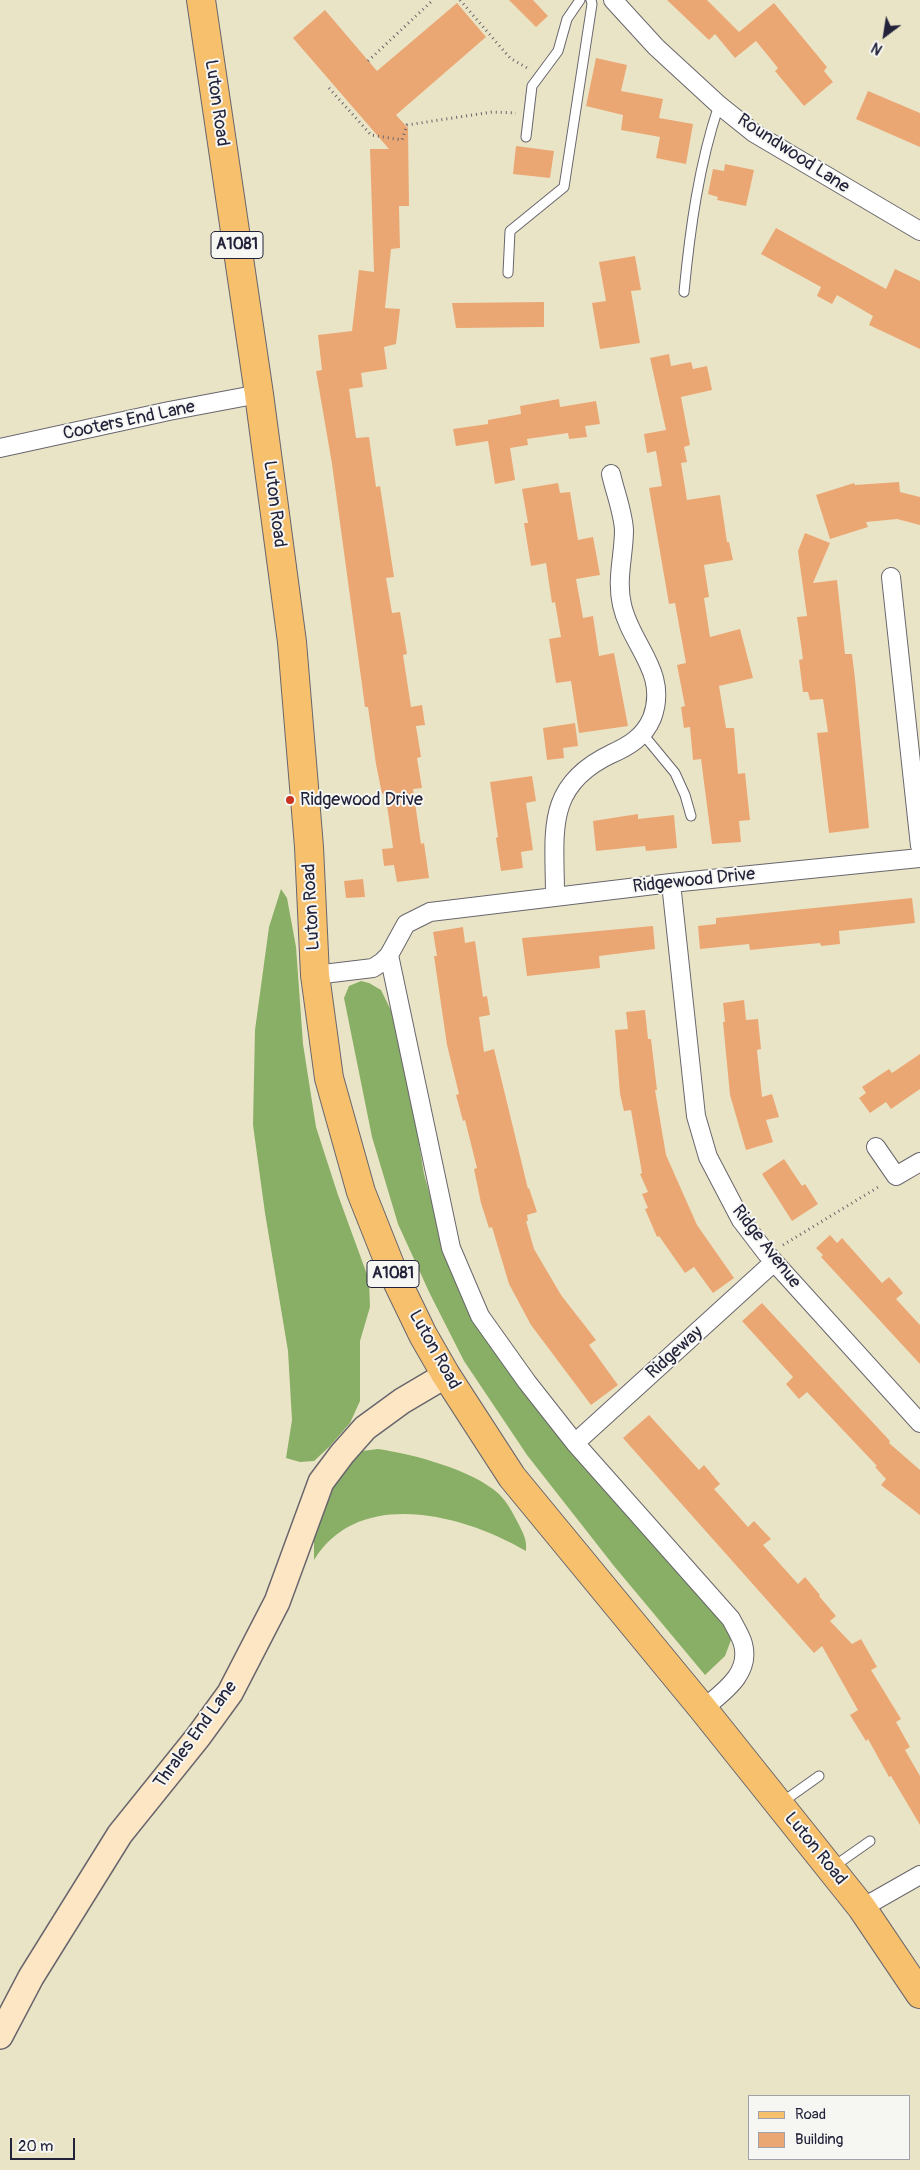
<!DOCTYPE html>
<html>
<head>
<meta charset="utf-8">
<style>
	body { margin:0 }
	#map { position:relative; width:920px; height:2170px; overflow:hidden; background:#eae4c7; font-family:Pangolin,sans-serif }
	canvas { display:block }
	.legend { position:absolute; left:748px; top:2095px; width:162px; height:65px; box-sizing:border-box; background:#f6f6f2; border:1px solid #a1a1a9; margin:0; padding:6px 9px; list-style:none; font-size:15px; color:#22223b }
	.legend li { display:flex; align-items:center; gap:10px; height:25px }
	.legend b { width:25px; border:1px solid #a1a1a9 }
	.north { position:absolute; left:860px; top:10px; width:50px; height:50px; -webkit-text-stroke:4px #f6f6f2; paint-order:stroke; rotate:211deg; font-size:14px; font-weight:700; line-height:20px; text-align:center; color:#22223b }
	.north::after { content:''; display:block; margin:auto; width:18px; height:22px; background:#22223b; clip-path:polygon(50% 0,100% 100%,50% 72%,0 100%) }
	.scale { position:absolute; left:10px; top:2138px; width:65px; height:22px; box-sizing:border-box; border:2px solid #22223b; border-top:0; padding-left:6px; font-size:15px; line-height:18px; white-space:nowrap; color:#22223b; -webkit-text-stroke:4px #f6f6f2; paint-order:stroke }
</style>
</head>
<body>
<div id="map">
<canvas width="920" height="2170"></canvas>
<ul class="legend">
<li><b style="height:6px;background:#f7c06c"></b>Road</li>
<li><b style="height:14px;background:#eba773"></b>Building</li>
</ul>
<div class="north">N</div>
<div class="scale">20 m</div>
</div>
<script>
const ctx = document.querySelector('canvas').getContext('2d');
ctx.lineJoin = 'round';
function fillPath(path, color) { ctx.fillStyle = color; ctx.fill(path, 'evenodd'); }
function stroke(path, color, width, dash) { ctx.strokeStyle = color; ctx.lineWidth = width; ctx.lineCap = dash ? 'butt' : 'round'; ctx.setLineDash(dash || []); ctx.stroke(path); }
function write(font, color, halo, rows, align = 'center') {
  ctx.font = font + ' Pangolin,sans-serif'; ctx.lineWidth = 4; ctx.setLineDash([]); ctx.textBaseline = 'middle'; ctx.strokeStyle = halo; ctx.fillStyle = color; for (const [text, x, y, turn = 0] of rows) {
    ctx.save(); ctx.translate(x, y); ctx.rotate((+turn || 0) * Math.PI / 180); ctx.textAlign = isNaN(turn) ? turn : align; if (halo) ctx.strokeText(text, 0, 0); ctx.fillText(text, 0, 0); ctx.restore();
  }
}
fillPath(new Path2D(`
	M281,889L287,898L296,947L303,1044L316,1127L338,1195L369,1280L370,1307L360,1341V1401L350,1423L329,1447L314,1461L300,1462L286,1458L292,1420L288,1351L265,1213L253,1125L255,1030L269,927Z
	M361,981L369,983L381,990L400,1029L424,1174L447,1256L483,1330L726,1623L731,1640L725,1656L705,1675L614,1566L527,1455L464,1361L430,1294L398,1224L372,1137L344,998L349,986Z
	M378,1449C413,1454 473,1470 499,1494C507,1502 513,1513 518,1523C523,1533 527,1539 526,1551C465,1515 359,1486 314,1560V1531L336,1476L349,1460L362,1451Z`), '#88af65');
fillPath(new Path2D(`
	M509,0H533L548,16L536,27Z
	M667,0H707L739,32L774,3L827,67L824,71L833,82L804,106L775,71L778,68L756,41L735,58L715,34L709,40Z
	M457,3L486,37L396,115L408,128L409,206H399L400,248L391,249L385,308L400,309L396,344L384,347L387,369L361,373L363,387L349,389L356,438L369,437L376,487L380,486L394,577L386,578L392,613L400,612L407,654L403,655L411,707L422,705L425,725L416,726L421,757L417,758L422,788L413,789L421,844L424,843L429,878L397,882L394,865L384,866L382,849L393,848L389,819L385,793L382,794L376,764L368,707H365L332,464L316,371L322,370L318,335L352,331L359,270L374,272L370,149H389L293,38L325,10L377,71Z
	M596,58L627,65L621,91L663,99L659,118L693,124L686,164L656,158L660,137L621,130L623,115L586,106Z
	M868,91L920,113V147L856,119Z
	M516,146L554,151L550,178L513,174Z
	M725,164L754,170L746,206L717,200L718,197L708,194L713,169L724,171Z
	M776,228L886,289L895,269L920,281V349L869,325L873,316L837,295L832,304L817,296L821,287L761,254Z
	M635,256L641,290L631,291L640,343L600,349L592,303L606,301L599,262Z
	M544,302V327L456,328L452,303Z
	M669,354L671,366L691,362L693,369L707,366L712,390L681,397L690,445L684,447L687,462L681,463L687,500L720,495L727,542H729L733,560L704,565L709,597L704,598L710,637L740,629L753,678L719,686L726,728H734L738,774L745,773L750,820L739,821L741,842L712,844L701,759L693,760L690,727L684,728L681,707L685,706L677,665L686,663L675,603L669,604L649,488L662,486L656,451L647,453L644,434L666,430L650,358Z
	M559,399L560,407L596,401L600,424L585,426L587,437L569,439L568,433L527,439L528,445L510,448L515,480L495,484L488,441L456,446L453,429L488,424V420L521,414L520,406Z
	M899,482L900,492L920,497V525L897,519L866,522L868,527L830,539L816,495L854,483L855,485Z
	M558,483L560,493L570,492L578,540L593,537L600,575L576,579L583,618L593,616L599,656L614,653L628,726L579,733L571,681L556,683L549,639L561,637L555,602L552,603L546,563L531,566L524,523H528L522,489Z
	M805,533L830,543L813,583L837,580L845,654H852L855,679L869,828L829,833L817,733L828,732L823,699L810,700L808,692H803L799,660L803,659L797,617L807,616L798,551Z
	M575,723L578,746L563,748L564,758L547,760L543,728Z
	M532,776L536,801L526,803L533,850L521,852L523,868L501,871L496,838L498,837L490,782Z
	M638,814V819L674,815L677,848L646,851L645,846L596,851L593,821Z
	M363,879L365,897L346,898L344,881Z
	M912,898L915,923L839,931L840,944L821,946L820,943L750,950L749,944L700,949L698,926L716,924V918Z
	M653,926L655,949L599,956L600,968L527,976L522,938Z
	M463,927L465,943L475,941L483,997L487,996L490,1015L479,1017L484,1052L494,1049L528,1189L529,1188L537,1212L527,1215L528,1221H526L534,1249L561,1295L596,1340L589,1345L618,1385L591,1405L531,1325L509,1284L492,1227L489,1228L481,1203L474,1169L477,1168L465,1120L463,1121L456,1095L459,1094L447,1045L434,956H437L433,932Z
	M744,1000L746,1020L758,1019L761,1049L757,1050L762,1097L772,1094L779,1117L766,1120L773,1142L746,1150L730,1095L723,1022H725L723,1003Z
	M645,1010L648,1039H651L657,1090H655L666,1155L697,1225L734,1278L713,1293L694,1267L685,1273L659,1236L657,1237L645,1209L648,1208L642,1194L648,1192L640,1174L642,1173L631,1110L624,1111L620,1094L615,1030L628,1029L626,1012Z
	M920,1054V1089L891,1109L886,1102L870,1113L859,1098L866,1093L862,1087L889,1069L892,1073Z
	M784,1159L802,1186L805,1184L818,1204L792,1221L762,1174Z
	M830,1235L837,1243L842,1238L882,1283L889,1277L903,1293L896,1299L920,1325V1364L821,1257L823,1255L816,1248Z
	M762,1303L890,1441L889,1443L920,1470V1515L881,1485L886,1479L875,1467L877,1466L807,1392L799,1399L786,1384L793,1377L742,1321Z
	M649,1415L699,1470L704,1465L720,1484L714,1489L748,1527L754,1521L771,1539L763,1545L798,1584L805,1577L820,1595L819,1596L836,1616L830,1621L852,1644L861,1639L877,1667L871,1670L901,1719L896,1722L910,1747L905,1750L920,1776V1825L891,1776L889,1777L868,1739L866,1741L850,1715L858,1710L822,1646L814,1653L623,1438Z`), '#eba773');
const lane = new Path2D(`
	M526,137L532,86L558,51L567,19L580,0
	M508,273L510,231L564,187L592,4L591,0
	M684,292C690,229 699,164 719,105
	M642,733L675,773L685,795L691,816
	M781,1803L819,1776
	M833,1867L870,1841`);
const street = new Path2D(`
	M613,0L656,47L719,105L754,133L920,231
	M0,448L169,411L259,394
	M891,577L920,846
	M671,883L696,1116L708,1157L741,1220L767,1254L920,1423
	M555,896C555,832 544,786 611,754C629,746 644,737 652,718C669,672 631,646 622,605C616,579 624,555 624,530C623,512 615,492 611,474
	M389,955L451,1248L480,1316L527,1382L575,1443L731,1619C735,1627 741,1636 743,1644C751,1674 723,1692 703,1709
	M315,975L373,968L382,962L389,955L406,924L430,912L671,883L920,858
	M876,1147L896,1176L920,1162
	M575,1443L774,1262
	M862,1908L920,1875`);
const secondary = new Path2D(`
	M0,2036L31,1977L120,1834L198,1737L230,1693L277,1602L321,1482L342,1454L365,1428L402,1401L446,1375`);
const primary = new Path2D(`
	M201,0L259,394L292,642L309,847L315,975L329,1078L361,1192L394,1275L423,1335L446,1375L512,1477L703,1709L862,1908L920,1994`);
stroke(lane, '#68666c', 11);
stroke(street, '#68666c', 20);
stroke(secondary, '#68666c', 28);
stroke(primary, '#68666c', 30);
stroke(new Path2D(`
	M460,0L510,58L529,69
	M368,61L433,0
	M329,88L371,135L402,140L407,125L492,112L516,113
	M783,1245L880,1186`), '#68666c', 3, [1, 4]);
stroke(lane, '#fff', 9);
stroke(street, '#fff', 18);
stroke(secondary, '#fce6c4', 25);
stroke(primary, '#f7c06c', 28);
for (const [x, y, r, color] of [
	[290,800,5,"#c8321e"]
]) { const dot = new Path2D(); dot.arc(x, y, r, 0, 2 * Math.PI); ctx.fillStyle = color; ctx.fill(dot); stroke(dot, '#f6f6f2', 2); }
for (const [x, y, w] of [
	[237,245,52],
	[393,1274,52]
]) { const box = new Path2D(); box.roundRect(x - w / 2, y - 13.5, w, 27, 4); ctx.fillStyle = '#f6f6f2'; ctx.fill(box); stroke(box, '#22223b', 1); }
write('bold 16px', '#22223b', null, [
	["A1081",237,245],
	["A1081",393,1274]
]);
write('18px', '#22223b', '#f6f6f2', [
	["Luton Road",216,103,82],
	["Roundwood Lane",793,154,33],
	["Cooters End Lane",129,421,-12],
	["Luton Road",274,504,83],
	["Ridgewood Drive",694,881,-6],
	["Luton Road",312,907,-93],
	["Ridge Avenue",766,1247,52],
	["Luton Road",434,1350,61],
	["Ridgeway",675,1353,-42],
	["Thrales End Lane",196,1735,-54],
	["Luton Road",815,1849,51]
]);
write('18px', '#22223b', '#f6f6f2', [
	["Ridgewood Drive",300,800]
], 'left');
</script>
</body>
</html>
